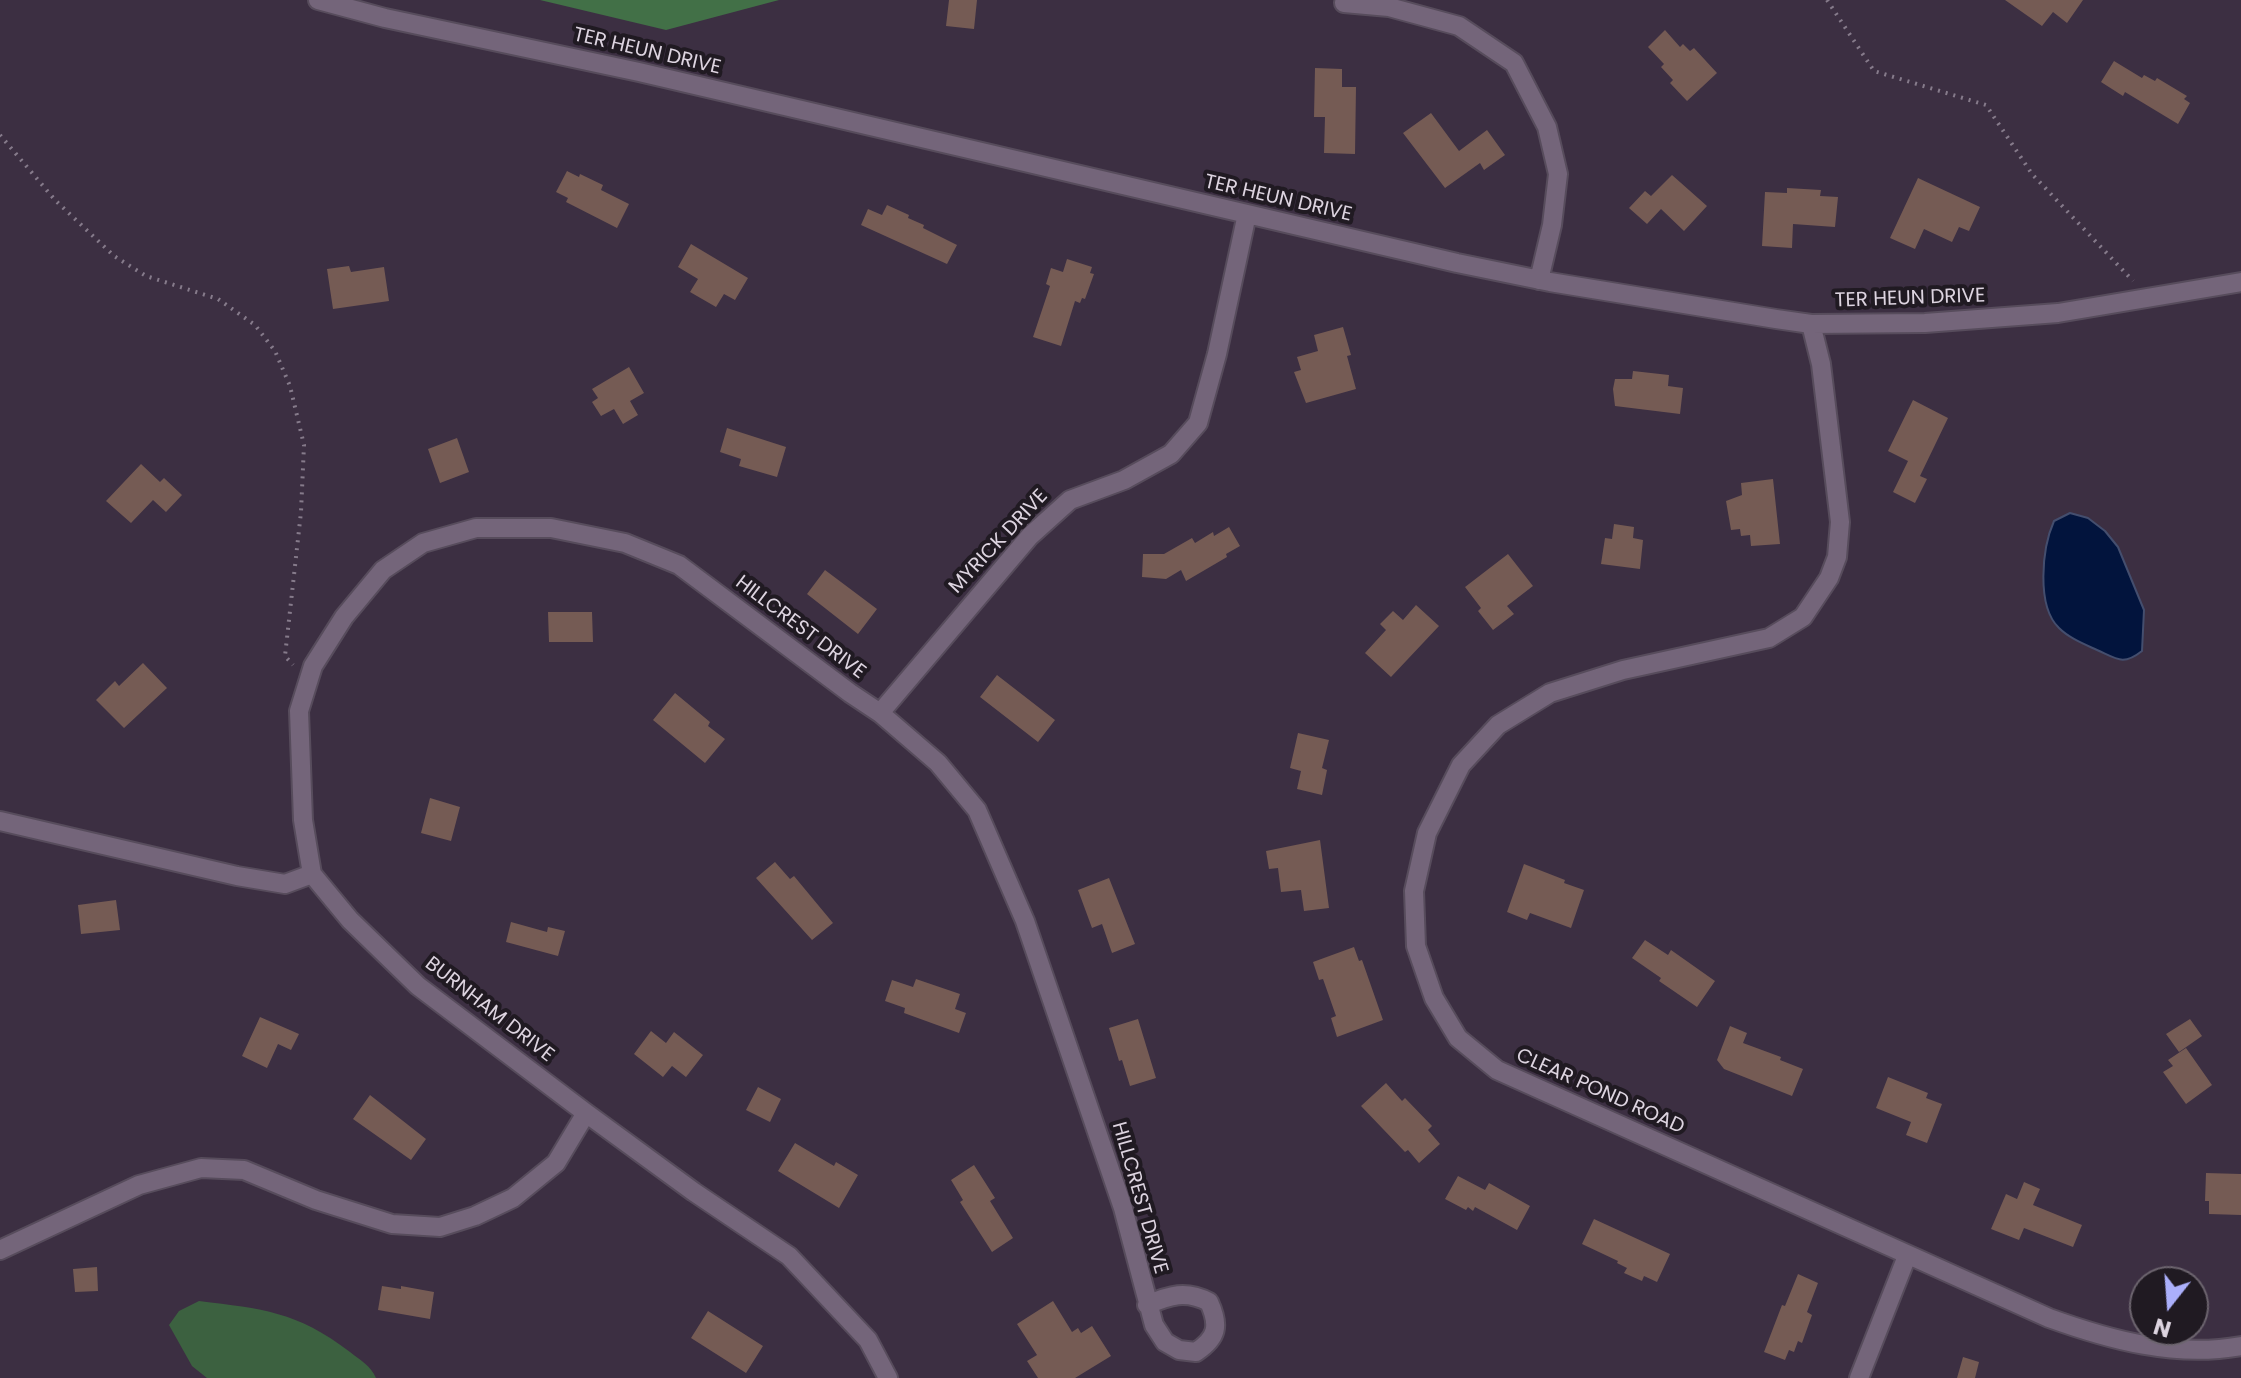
<!DOCTYPE html>
<html>
<head>
<meta charset="utf-8">
<style>
	body { margin:0 }
	#map { position:relative; width:2241px; height:1378px; overflow:hidden; background:#3c2f42; font-family:Poppins,sans-serif }
	canvas { display:block }
	.north { position:absolute; left:2129px; top:1266px; width:80px; height:80px; box-sizing:border-box; background:#201a22; border:2px solid #6c646e; border-radius:50%; rotate:197deg; font-size:22px; font-weight:700; line-height:32px; text-align:center; color:#ddd4e0 }
	.north::after { content:''; display:block; margin:auto; width:28px; height:36px; background:#abaffb; clip-path:polygon(50% 0,100% 100%,50% 72%,0 100%) }
</style>
</head>
<body>
<div id="map">
<canvas width="2241" height="1378"></canvas>
<div class="north">N</div>
</div>
<script>
const ctx = document.querySelector('canvas').getContext('2d');
ctx.lineJoin = 'round';
function fillPath(path, color) { ctx.fillStyle = color; ctx.fill(path, 'evenodd'); }
function stroke(path, color, width, dash) { ctx.strokeStyle = color; ctx.lineWidth = width; ctx.lineCap = dash ? 'butt' : 'round'; ctx.setLineDash(dash || []); ctx.stroke(path); }
function write(font, color, halo, rows, align = 'center') {
  ctx.font = font + ' Poppins,sans-serif'; ctx.lineWidth = 8; ctx.setLineDash([]); ctx.textBaseline = 'middle'; ctx.strokeStyle = halo; ctx.fillStyle = color; for (const [text, x, y, turn = 0] of rows) {
    ctx.save(); ctx.translate(x, y); ctx.rotate((+turn || 0) * Math.PI / 180); ctx.textAlign = isNaN(turn) ? turn : align; if (halo) ctx.strokeText(text, 0, 0); ctx.fillText(text, 0, 0); ctx.restore();
  }
}
fillPath(new Path2D(`
	M199,1301C263,1309 296,1311 350,1352C360,1360 371,1366 376,1378H207L192,1366L169,1325L179,1311Z`), '#3c6140');
fillPath(new Path2D(`
	M540,0H779L666,30Z`), '#427047');
const water = new Path2D(`
	M2070,513L2088,518L2105,531L2118,547L2144,610L2142,651C2123,666 2117,659 2097,650C2084,644 2069,638 2059,628C2036,606 2042,548 2054,521Z`);
fillPath(water, '#02143d');
stroke(water, '#444e6e', 2);
fillPath(new Path2D(`
	M949,0H977L974,29L946,26Z
	M2005,0H2083L2067,23L2053,12L2042,26Z
	M1665,30L1680,47L1683,44L1690,51L1694,48L1717,73L1687,101L1670,83L1673,80L1661,67L1664,64L1648,47Z
	M2114,61L2142,78L2144,75L2155,81L2157,78L2187,96L2184,99L2190,103L2178,124L2125,92L2123,96L2101,82Z
	M1315,68L1342,69V87H1356L1355,154L1324,153L1325,117H1314Z
	M1431,113L1459,151L1487,130L1505,155L1484,170L1480,163L1445,188L1403,133Z
	M567,171L579,177L580,174L603,185L601,190L629,204L617,228L566,202L568,198L556,192Z
	M1672,175L1707,206L1684,231L1661,209L1647,224L1629,208L1645,191L1651,196Z
	M1918,178L1980,207L1969,231L1959,227L1952,242L1924,229L1915,249L1890,238Z
	M1787,188L1821,190L1820,196L1838,197L1835,227L1793,224L1792,248L1762,246L1765,192L1787,193Z
	M887,205L909,215L908,218L924,225L923,228L957,245L947,264L861,225L868,209L882,215Z
	M691,244L748,278L735,300L724,294L716,307L690,292L698,279L678,267Z
	M1067,259L1092,267L1090,273L1094,274L1085,299L1082,298L1080,303L1075,301L1061,346L1033,337L1050,286L1046,284L1051,268L1063,272Z
	M349,266L351,272L384,267L389,301L333,309L327,269Z
	M1343,327L1351,355L1347,356L1356,389L1306,403L1294,372L1301,370L1297,357L1318,351L1314,335Z
	M629,367L644,393L630,401L638,415L623,424L614,409L601,416L592,402L598,398L592,389Z
	M1633,371L1669,375L1668,386L1683,388L1680,414L1615,406L1613,389L1615,379H1632Z
	M1913,400L1948,418L1920,476L1927,479L1915,503L1893,492L1908,461L1888,451Z
	M727,428L786,447L777,477L739,466L741,459L720,452Z
	M457,438L469,472L440,483L428,449Z
	M141,464L160,482L164,478L182,495L166,512L153,500L131,523L106,501Z
	M1773,479L1780,544L1751,546L1750,535L1741,536L1740,529L1731,530L1726,501L1742,495L1741,483Z
	M1614,524L1634,527L1633,538L1643,540L1640,569L1601,564L1605,538L1612,539Z
	M1229,527L1240,546L1226,554L1227,557L1186,581L1181,570L1166,579L1142,577L1143,554H1164L1192,538L1195,543L1213,532L1214,536Z
	M1508,554L1533,586L1507,606L1514,614L1493,630L1478,611L1481,608L1465,587Z
	M825,570L877,609L858,634L807,594Z
	M1416,605L1439,626L1391,677L1365,653L1386,630L1380,624L1393,611L1403,620Z
	M548,612H592L593,642H549Z
	M143,663L167,688L124,728L96,700L115,681L119,686Z
	M997,675L1055,720L1038,742L980,697Z
	M675,693L710,722L708,726L725,739L705,763L653,720Z
	M1298,733L1329,740L1322,768L1327,770L1322,795L1297,789L1301,771L1290,768Z
	M430,798L460,807L451,841L421,833Z
	M1320,840L1329,908L1304,911L1301,890L1281,892L1278,868L1269,869L1266,851Z
	M775,862L790,879L794,876L833,923L812,940L756,878Z
	M1524,864L1565,880L1564,883L1584,890L1571,928L1530,913L1527,920L1507,912Z
	M1109,878L1135,944L1112,953L1102,924L1092,928L1078,890Z
	M116,900L120,930L81,934L78,905Z
	M511,922L547,932L548,927L565,931L558,956L506,942Z
	M1645,940L1668,955L1671,950L1715,981L1697,1007L1659,981L1661,978L1632,958Z
	M1354,947L1359,961L1362,960L1383,1020L1337,1037L1331,1018L1336,1016L1323,979L1319,980L1313,962Z
	M916,979L960,994L955,1009L966,1013L959,1033L904,1013L905,1008L885,1001L892,980L913,987Z
	M260,1017L299,1034L291,1050L278,1044L267,1068L242,1056Z
	M1138,1019L1156,1078L1130,1086L1122,1060L1119,1061L1109,1028Z
	M2190,1019L2202,1036L2179,1052L2166,1034Z
	M1730,1026L1747,1033L1743,1043L1781,1057L1780,1060L1803,1069L1792,1096L1724,1069L1717,1060Z
	M651,1031L666,1043L674,1032L703,1055L686,1077L672,1066L663,1077L634,1054Z
	M2186,1048L2212,1085L2186,1104L2163,1072L2173,1066L2168,1060Z
	M1888,1077L1928,1093L1926,1098L1942,1104L1927,1143L1906,1135L1911,1122L1876,1108Z
	M1386,1083L1402,1101L1405,1098L1432,1126L1428,1130L1440,1144L1419,1163L1408,1150L1405,1152L1361,1106Z
	M758,1087L781,1099L770,1122L746,1110Z
	M370,1095L426,1139L411,1160L353,1119Z
	M795,1143L834,1166L836,1162L858,1175L839,1208L778,1171Z
	M974,1165L995,1198L990,1201L1013,1238L992,1252L960,1202L963,1200L951,1180Z
	M2206,1173L2241,1174V1215L2209,1214V1201H2205Z
	M1458,1176L1485,1190L1489,1183L1530,1206L1517,1230L1475,1207L1473,1211L1468,1207L1466,1210L1445,1199Z
	M2024,1182L2040,1189L2033,1205L2082,1225L2073,1247L2024,1228L2019,1240L1991,1229L2006,1194L2017,1199Z
	M1594,1219L1670,1254L1657,1282L1644,1276L1642,1281L1624,1273L1627,1268L1617,1263L1618,1261L1582,1244Z
	M97,1267L98,1291L75,1292L73,1269Z
	M1798,1274L1818,1283L1807,1312L1812,1315L1802,1343L1798,1341L1794,1352L1789,1350L1785,1360L1764,1352L1782,1305L1785,1306Z
	M382,1286L401,1289V1286L434,1292L430,1319L378,1310Z
	M1053,1301L1072,1332L1078,1328L1081,1333L1092,1326L1111,1356L1075,1378H1038L1027,1361L1037,1355L1017,1324Z
	M708,1311L763,1346L746,1373L691,1338Z
	M1963,1357L1979,1362L1975,1378H1957Z`), '#755b54');
const street = new Path2D(`
	M318,0L385,18L639,72L1457,263L1550,282L1776,319L1811,324L1925,323L2058,313L2241,282
	M1344,3L1389,7L1459,26L1514,63L1547,127L1558,174L1552,225L1539,280
	M1811,324L1821,364L1840,522L1837,557L1829,578L1803,617L1769,638L1623,670L1550,693L1498,725L1461,765L1427,833L1414,891L1416,946L1434,998L1458,1038L1497,1070L2049,1318C2110,1340 2175,1358 2241,1346
	M880,713L1030,536L1070,500L1124,480L1171,454L1198,423L1217,354L1247,214
	M0,821L237,876L285,884L312,874L350,920L418,986L586,1113L694,1192L789,1256L868,1340L888,1378
	M312,874L303,820L299,711L313,666L344,617L383,570L423,543L476,528H551L625,543L679,565L850,693L880,713L938,763L977,810L1025,921L1123,1208L1154,1325L1165,1342L1179,1350L1196,1352C1217,1338 1220,1326 1209,1302C1186,1290 1170,1295 1147,1305
	M0,1250L139,1185L201,1168L244,1170L316,1200L392,1224L440,1227L475,1216L513,1198L556,1163L586,1113
	M1859,1378L1907,1256`);
stroke(street, '#574c5c', 22);
stroke(new Path2D(`
	M1827,0L1874,71L1986,105L2032,174L2133,281
	M0,135L55,200L114,256L146,276L218,299L255,325L275,351L290,386L304,445L301,512L285,656L293,665`), '#867b8b', 4, [2, 6]);
stroke(street, '#74657a', 18);
write('20px', '#ddd4e0', '#201a22', [
	["TER HEUN DRIVE",647,52,13],
	["TER HEUN DRIVE",1278,199,13],
	["TER HEUN DRIVE",1910,299,-2],
	["MYRICK DRIVE",999,542,-47],
	["HILLCREST DRIVE",800,628,37],
	["BURNHAM DRIVE",489,1010,38],
	["CLEAR POND ROAD",1600,1092,24],
	["HILLCREST DRIVE",1139,1198,74]
]);
</script>
</body>
</html>
